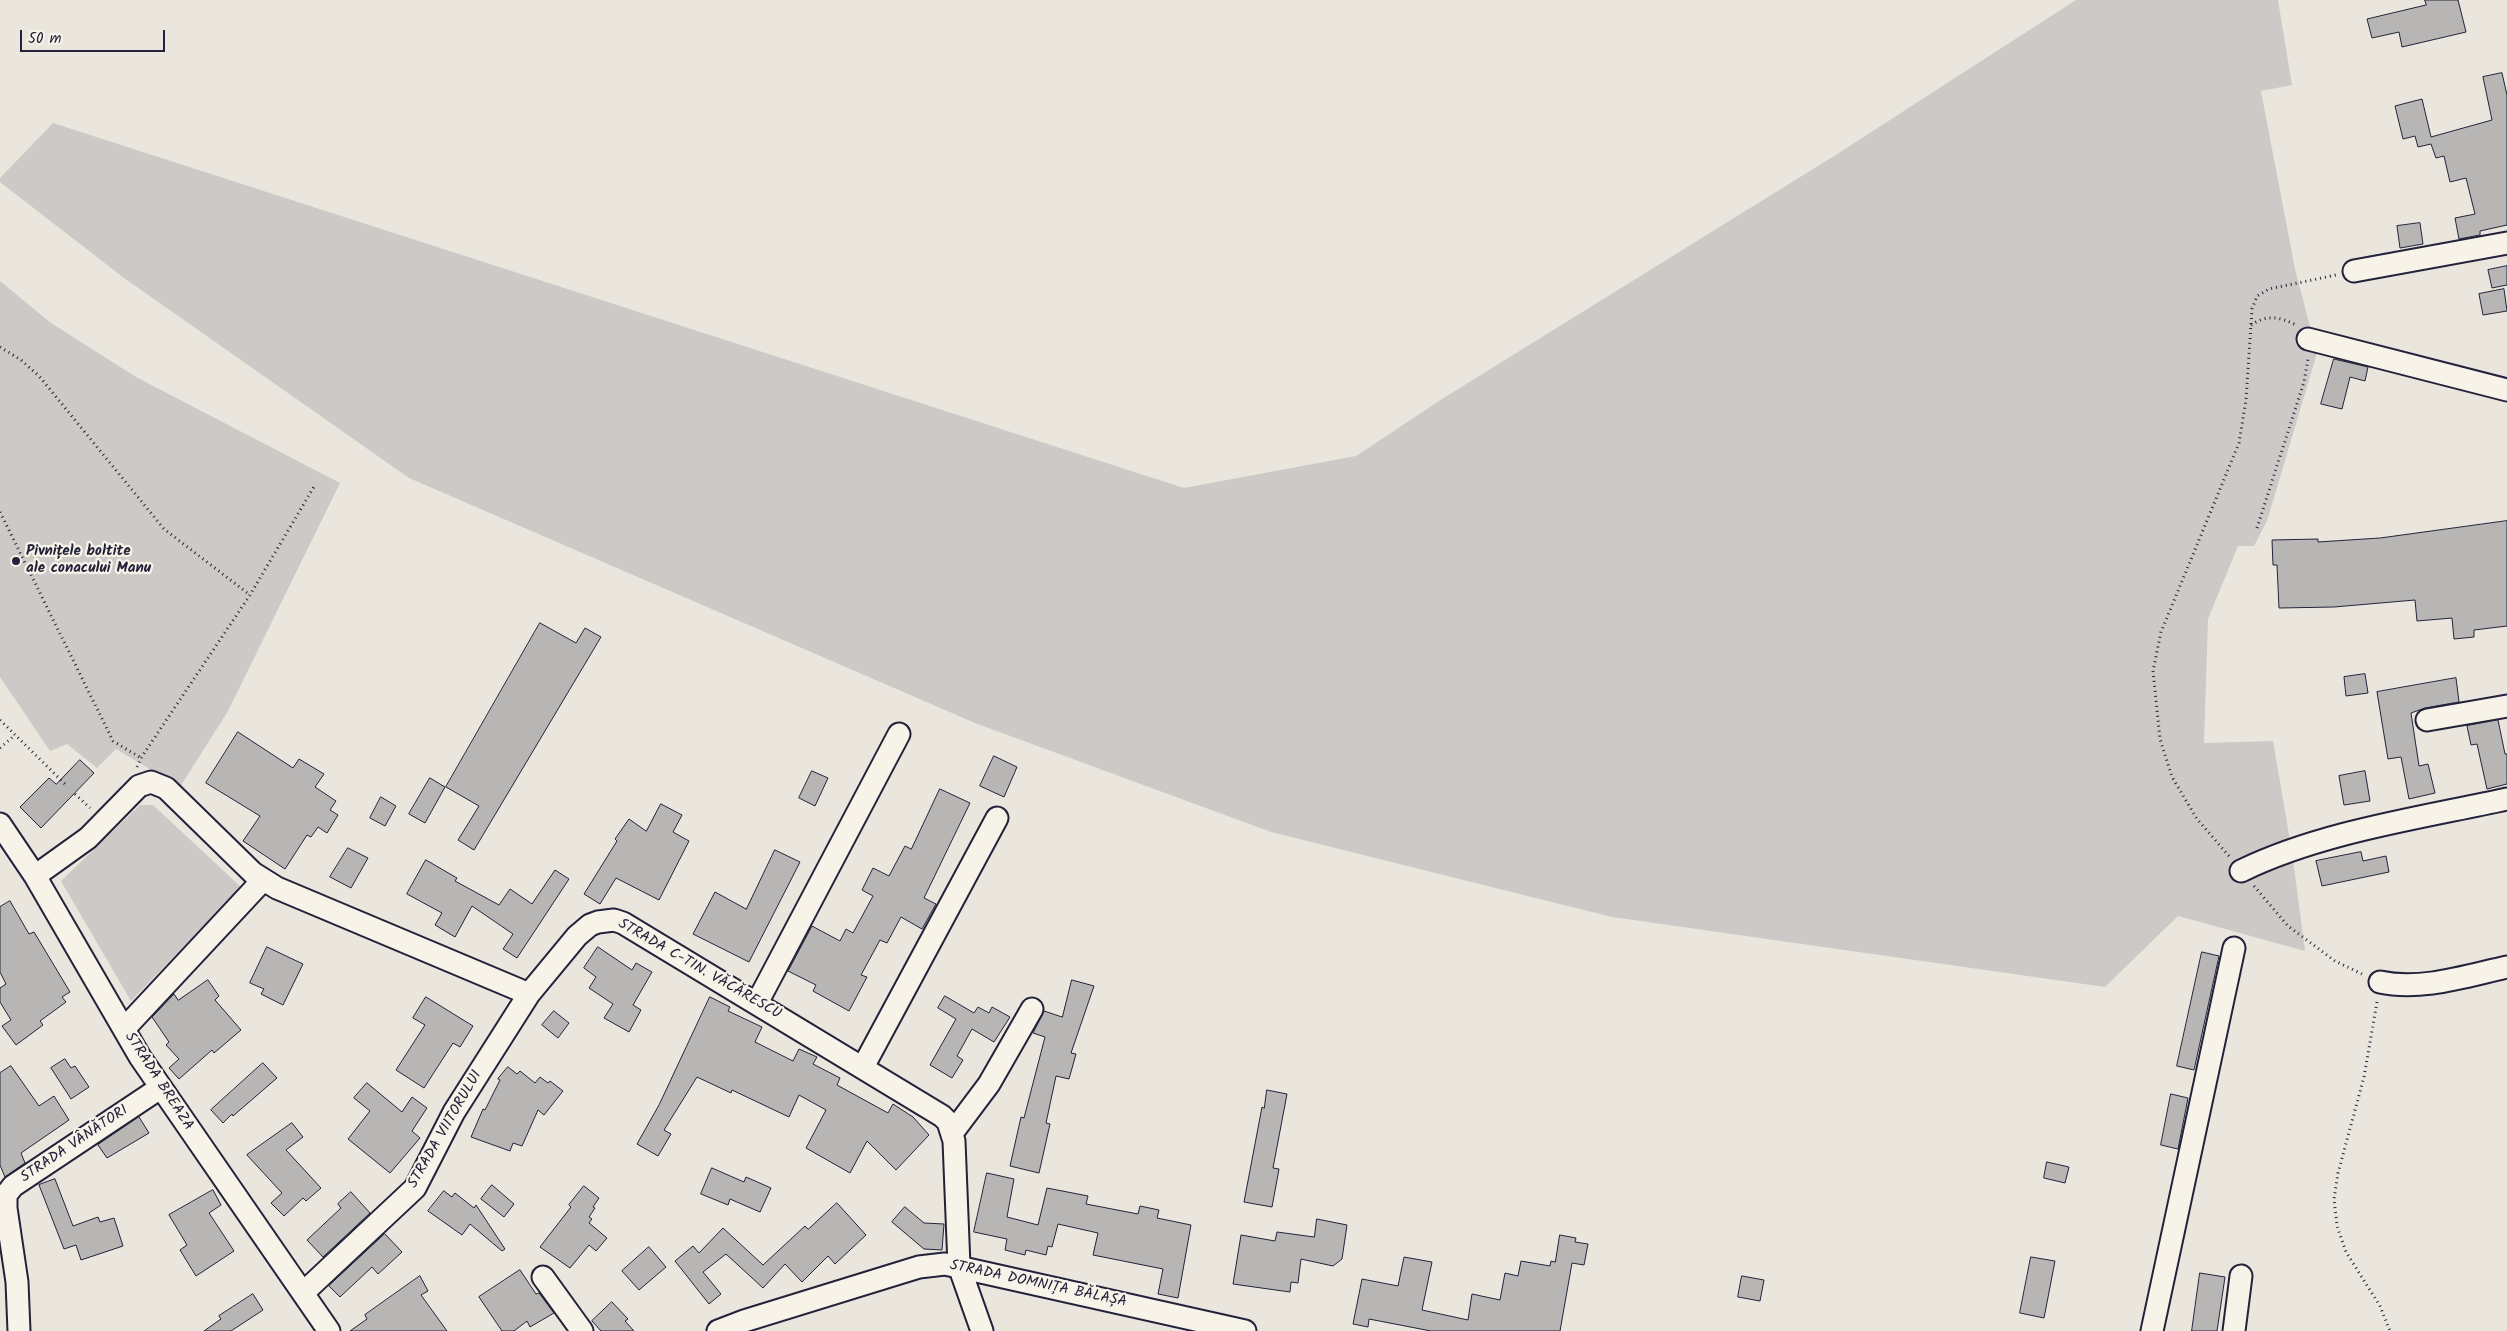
<!DOCTYPE html>
<html>
<head>
<meta charset="utf-8">
<style>
	body { margin:0 }
	#map { position:relative; width:2507px; height:1331px; overflow:hidden; background:#eae6de; font-family:Kalam,sans-serif }
	canvas { display:block }
	.scale { position:absolute; left:20px; top:30px; width:145px; height:22px; box-sizing:border-box; border:2px solid #22223b; border-top:0; padding-left:6px; font-size:15px; line-height:18px; white-space:nowrap; color:#22223b; -webkit-text-stroke:4px #f7f3e8; paint-order:stroke }
</style>
</head>
<body>
<div id="map">
<canvas width="2507" height="1331"></canvas>
<div class="scale">50 m</div>
</div>
<script>
const ctx = document.querySelector('canvas').getContext('2d');
ctx.lineJoin = 'round';
function fillPath(path, color) { ctx.fillStyle = color; ctx.fill(path, 'evenodd'); }
function stroke(path, color, width, dash) { ctx.strokeStyle = color; ctx.lineWidth = width; ctx.lineCap = dash ? 'butt' : 'round'; ctx.setLineDash(dash || []); ctx.stroke(path); }
function write(font, color, halo, rows, align = 'center') {
  ctx.font = font + ' Kalam,sans-serif'; ctx.lineWidth = 4.5; ctx.setLineDash([]); ctx.textBaseline = 'middle'; ctx.strokeStyle = halo; ctx.fillStyle = color; for (const [text, x, y, turn = 0] of rows) {
    ctx.save(); ctx.translate(x, y); ctx.rotate((+turn || 0) * Math.PI / 180); ctx.textAlign = isNaN(turn) ? turn : align; if (halo) ctx.strokeText(text, 0, 0); ctx.fillText(text, 0, 0); ctx.restore();
  }
}
fillPath(new Path2D(`
	M2076,0H2278L2292,85L2261,91L2295,269L2317,353L2267,521L2254,546H2238L2208,619L2204,743L2273,741L2292,852L2305,951L2178,916L2105,987L1612,917L1271,832L975,723L409,478L124,278L0,182V178L53,123L1184,488L1356,456L1442,399L1834,156Z
	M0,281L51,323L136,377L340,483L228,711L180,787L116,749L97,768L67,744L50,751L0,677Z
	M140,805H153L241,887L131,1001L61,881Z`), '#cdc9c6');
const building = new Path2D(`
	M2425,0H2458L2466,32L2402,47L2399,32L2372,38L2367,19L2426,5Z
	M2502,73L2507,95V225L2480,231V235L2459,239L2455,218L2475,214L2466,178L2450,182L2444,156L2436,158L2431,144L2418,147L2415,136L2403,139L2395,106L2422,99L2431,137L2492,120L2483,77Z
	M2420,223L2423,244L2400,248L2397,226Z
	M2507,266V285L2492,288L2488,270Z
	M2504,289L2507,311L2483,315L2479,294Z
	M2334,359L2368,367L2365,381L2350,377L2342,409L2321,404Z
	M2507,521V626L2474,630V637L2454,639L2452,618L2417,621L2415,600L2334,607L2279,608L2277,565H2273L2272,540L2318,539V542L2380,538Z
	M540,623L576,643L585,628L601,637L474,850L458,840L479,806L446,787Z
	M2365,674L2368,693L2346,696L2344,677Z
	M2456,678L2459,702L2425,708L2411,713L2419,766L2428,764L2435,793L2409,799L2401,757L2388,759L2377,692Z
	M2498,720L2505,754H2507V784L2487,789L2477,744L2471,745L2467,726Z
	M238,732L293,768L299,759L324,774L315,787L336,801L330,810L338,815L327,833L318,827L311,837L307,835L285,869L243,841L260,816L206,783Z
	M994,756L1017,767L1004,797L980,786Z
	M80,760L94,773L41,828L20,807L49,778L56,784Z
	M812,771L828,778L815,806L799,798Z
	M2365,771L2370,801L2344,805L2339,776Z
	M430,778L445,787L425,823L409,814Z
	M940,789L970,803L924,898L936,904L922,929L901,917L887,943L880,940L861,975L867,977L849,1011L813,991L816,985L788,971L812,926L840,941L846,929L853,933L873,896L862,890L873,868L889,876L905,846L911,849Z
	M381,797L396,806L385,826L370,818Z
	M661,804L682,815L673,832L689,841L659,900L616,878L600,904L584,894L617,841L615,839L629,819L646,831Z
	M348,848L368,858L351,888L330,877Z
	M775,850L800,862L749,962L693,934L715,892L746,909Z
	M2361,852L2363,861L2386,856L2389,872L2322,886L2316,861Z
	M426,860L457,878L455,881L499,905L510,889L532,904L555,870L569,879L517,958L503,949L513,934L472,906L455,937L435,925L442,913L407,894Z
	M10,901L29,934L34,932L70,992L62,997L66,1002L40,1021L43,1025L16,1045L2,1026L11,1020L0,1002V988L6,984L0,972V907Z
	M267,947L303,964L283,1005L261,994L264,989L250,983Z
	M598,947L632,970L636,963L652,972L633,1005L641,1010L629,1032L604,1018L613,1004L589,988L596,977L584,968Z
	M2202,952L2219,956L2194,1070L2177,1066Z
	M208,980L219,996L215,1000L241,1030L214,1053L212,1050L179,1079L169,1068L179,1059L166,1045L169,1042L152,1017L174,994L178,1000Z
	M1072,980L1094,986L1071,1053L1076,1054L1069,1079L1056,1076L1046,1123L1050,1124L1039,1173L1010,1166L1021,1117L1024,1118L1045,1037L1033,1033L1044,1011L1062,1017Z
	M945,996L974,1013L978,1007L989,1013L992,1007L1010,1017L994,1042L972,1029L957,1056L963,1060L952,1078L930,1065L956,1019L938,1008Z
	M426,997L473,1026L460,1047L453,1043L424,1088L396,1070L425,1025L413,1018Z
	M710,997L730,1007L728,1011L762,1027L755,1042L793,1061L799,1049L817,1057L813,1064L840,1078L837,1085L888,1113L893,1104L913,1117L929,1135L896,1170L867,1141L850,1173L806,1148L826,1110L799,1095L789,1117L732,1090L731,1093L697,1077L664,1130L671,1134L658,1156L637,1144L659,1105Z
	M554,1011L569,1023L558,1038L542,1025Z
	M65,1059L71,1068L75,1066L89,1087L71,1099L51,1068Z
	M263,1063L277,1078L233,1116L232,1114L223,1123L211,1110Z
	M11,1066L39,1106L54,1096L69,1120L21,1153L25,1163L5,1177L0,1165V1073Z
	M508,1067L517,1074L520,1071L535,1083L540,1077L548,1083L550,1081L563,1091L544,1115L538,1110L522,1146L513,1143L510,1151L471,1137L483,1109L485,1110L500,1080L498,1079Z
	M367,1083L402,1112L412,1097L427,1108L412,1131L420,1138L390,1173L348,1139L370,1111L354,1098Z
	M1267,1090L1287,1094L1273,1168L1279,1169L1272,1207L1244,1202L1262,1107L1264,1108Z
	M2171,1094L2188,1098L2178,1149L2161,1145Z
	M139,1117L149,1133L107,1158L98,1145Z
	M292,1123L303,1137L286,1150L321,1188L306,1201L303,1198L284,1216L271,1203L282,1193L247,1155Z
	M2047,1162L2069,1167L2065,1183L2044,1178Z
	M712,1168L744,1182L746,1177L771,1188L760,1212L730,1199L728,1205L701,1194Z
	M987,1173L1014,1179L1007,1217L1038,1225L1047,1188L1088,1196L1086,1204L1138,1214L1140,1206L1159,1210L1157,1218L1191,1225L1178,1298L1158,1294L1163,1269L1093,1255L1098,1233L1058,1224L1052,1247L1048,1246L1046,1255L1026,1250L1025,1255L1005,1250L1007,1239L974,1232Z
	M55,1179L73,1226L98,1217L100,1222L114,1218L123,1246L81,1260L76,1245L64,1249L39,1185Z
	M492,1185L514,1204L504,1217L481,1199Z
	M584,1186L599,1198L593,1207L595,1208L589,1217L592,1219L589,1223L607,1238L596,1251L589,1245L570,1268L540,1247L571,1207L569,1205Z
	M213,1190L221,1205L209,1213L234,1251L196,1276L180,1250L187,1245L169,1215Z
	M444,1191L452,1197L455,1193L474,1208L476,1205L505,1249L502,1251L470,1224L462,1235L428,1211Z
	M351,1192L370,1213L323,1257L307,1240L341,1208L338,1204Z
	M837,1203L866,1235L835,1264L828,1256L802,1282L785,1264L763,1288L726,1254L703,1272L721,1294L709,1304L675,1261L693,1246L699,1253L723,1228L763,1265L805,1226L808,1229Z
	M905,1207L924,1223L944,1224L942,1250L924,1249L892,1222Z
	M1317,1219L1347,1225L1342,1259L1333,1266L1301,1259L1298,1283L1291,1282L1290,1292L1233,1284L1241,1235L1275,1241L1277,1232L1314,1237Z
	M385,1234L402,1252L378,1274L372,1267L340,1297L329,1286Z
	M1560,1235L1576,1238L1575,1242L1588,1244L1584,1265L1572,1263L1560,1331H1431L1369,1319L1368,1327L1353,1324L1362,1279L1398,1286L1404,1257L1432,1262L1422,1310L1468,1320L1472,1294L1500,1300L1505,1273L1518,1276L1521,1261L1550,1266L1551,1261L1555,1262Z
	M649,1247L666,1267L639,1290L622,1271Z
	M2031,1257L2055,1261L2044,1318L2020,1313Z
	M520,1270L536,1294L539,1293L554,1313L530,1327L527,1321L514,1331H502L479,1297Z
	M2200,1273L2225,1277L2217,1331H2192Z
	M420,1276L428,1291L421,1295L447,1331H350L367,1319L365,1315Z
	M1742,1276L1764,1280L1760,1301L1738,1297Z
	M253,1294L263,1310L231,1331H204L221,1319L219,1316Z
	M612,1302L628,1319L625,1321L634,1331H601L592,1321Z`);
fillPath(building, '#b8b6b5');
stroke(building, '#22223b', 1);
const minor = new Path2D(`
	M2354,271L2507,243
	M2308,339L2507,390
	M2427,720L2507,706
	M0,824L35,876L140,1057L329,1331
	M2241,871C2321,832 2420,818 2507,799
	M35,876L88,838L139,786L151,782L166,788L253,873L277,888L529,994
	M2380,982C2421,991 2466,976 2507,967
	M757,1003L899,734
	M124,1029L263,880
	M863,1067L997,818
	M953,1132L989,1084L1032,1009
	M543,1277L582,1331
	M303,1293L415,1188L454,1112L529,994L577,936L590,925L598,922L614,920L623,923L942,1116L948,1122L954,1141L959,1266L982,1331
	M19,1331L17,1282L6,1208V1195L13,1186L160,1088
	M718,1331L744,1321L919,1267L945,1264L1245,1331
	M2152,1331L2234,948
	M2234,1331L2241,1276`);
stroke(minor, '#22223b', 25);
stroke(new Path2D(`
	M2251,325C2267,314 2280,317 2296,325
	M0,347L21,360L39,376L164,529L250,595
	M0,512L113,741L141,758
	M2257,528L2304,382L2308,359
	M0,720L66,785
	M0,748L15,735
	M137,767L141,758L250,595L315,485
	M75,794L90,808
	M2229,856L2197,819L2172,777L2160,739L2153,671L2161,632L2239,443L2246,400L2252,309L2257,296L2269,289L2336,275
	M2254,886L2288,926L2335,961L2362,974
	M2377,1002L2364,1077L2338,1173L2334,1199L2337,1226L2346,1252L2380,1306L2390,1331`), '#22223b', 3, [1, 4]);
stroke(minor, '#f7f3e8', 21);
for (const [x, y, r, color] of [
	[16,561,5,"#22223b"]
]) { const dot = new Path2D(); dot.arc(x, y, r, 0, 2 * Math.PI); ctx.fillStyle = color; ctx.fill(dot); stroke(dot, '#f7f3e8', 2); }
write('bold 15px', '#22223b', '#f7f3e8', [
	["Pivnițele boltite",26,552],
	["ale conacului Manu",26,569]
], 'left');
write('15px', '#22223b', '#f7f3e8', [
	["STRADA C-TIN. VĂCĂRESCU",699,970,30],
	["STRADA BREAZA",158,1082,57],
	["STRADA VIITORULUI",446,1130,-60],
	["STRADA VÂNĂTORI",75,1145,-34],
	["STRADA DOMNIȚA BĂLAȘA",1038,1285,12]
]);
</script>
</body>
</html>
